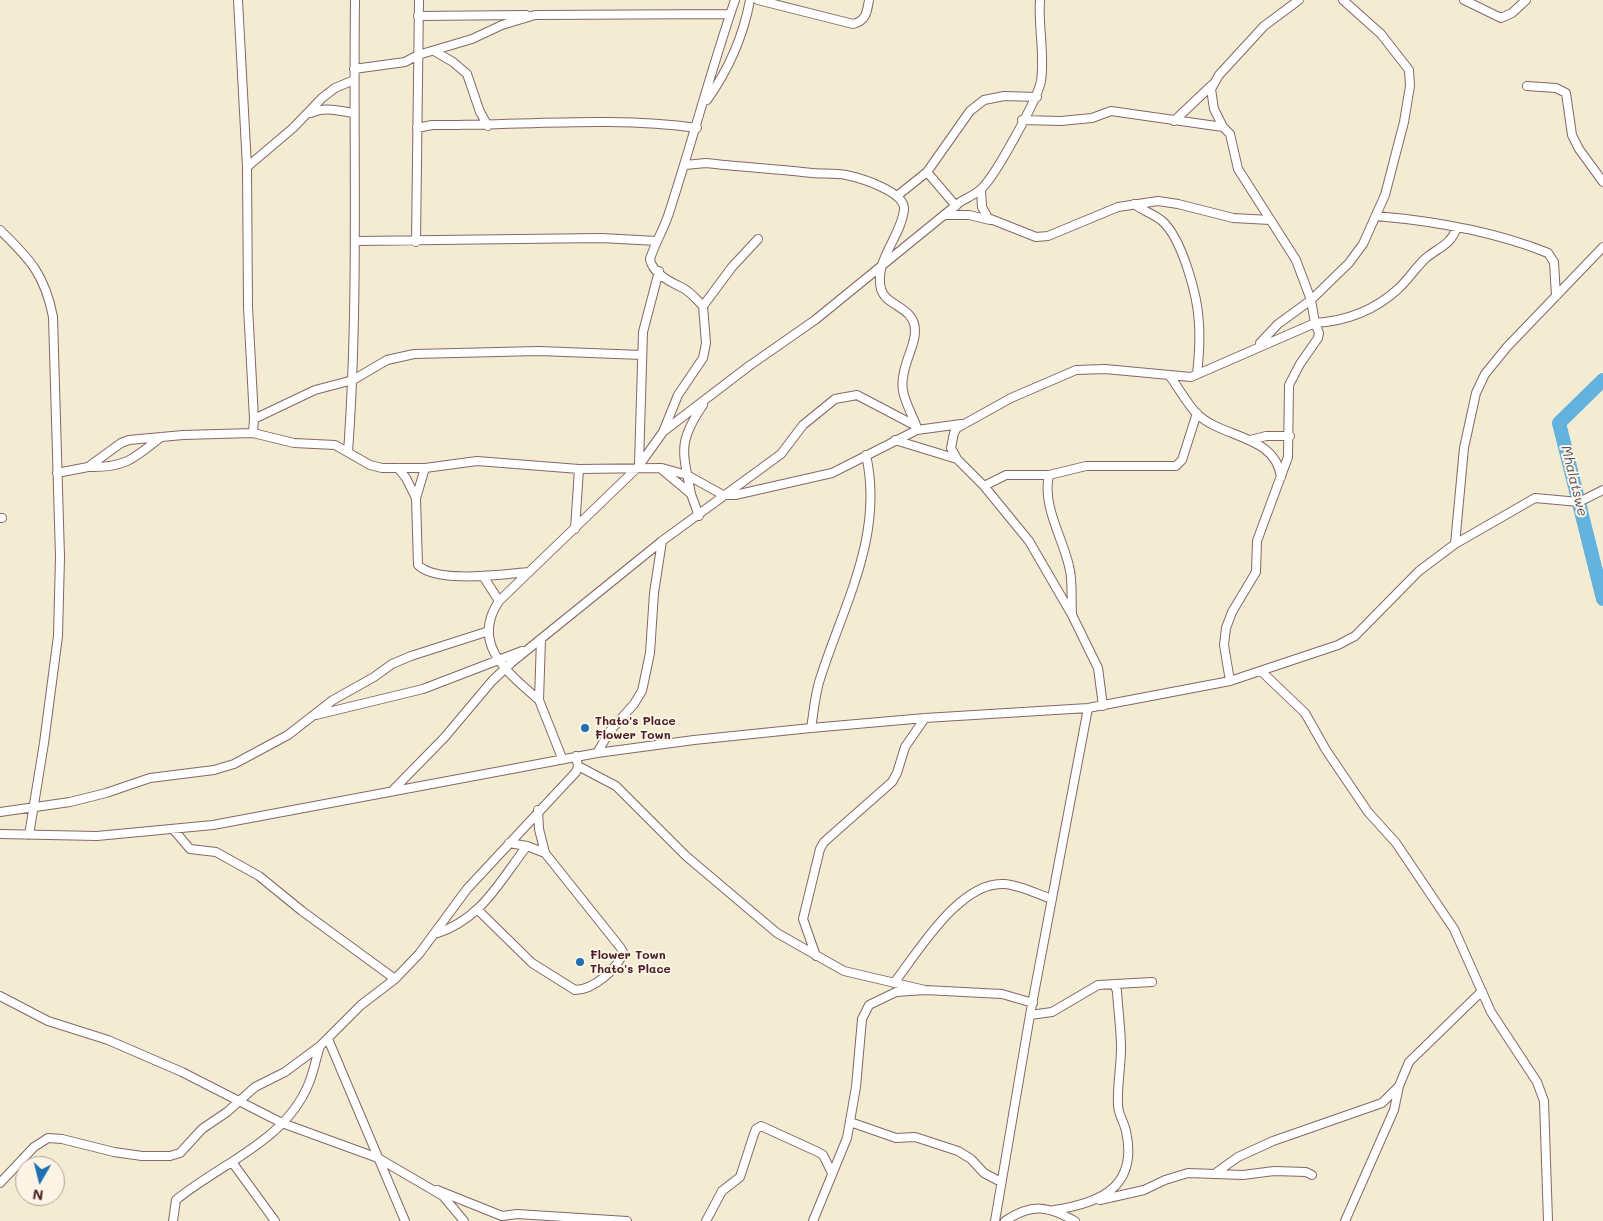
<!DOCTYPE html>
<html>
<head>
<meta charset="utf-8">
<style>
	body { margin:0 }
	#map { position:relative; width:1603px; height:1221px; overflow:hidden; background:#f3ecd3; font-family:Mali,sans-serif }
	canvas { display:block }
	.north { position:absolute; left:15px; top:1156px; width:50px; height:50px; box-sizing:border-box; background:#fcf5e5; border:1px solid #b59f9b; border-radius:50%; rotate:188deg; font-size:14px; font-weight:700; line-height:20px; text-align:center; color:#4a1f2b }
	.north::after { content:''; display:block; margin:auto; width:18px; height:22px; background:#1f6fb2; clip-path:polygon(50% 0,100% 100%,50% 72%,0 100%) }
</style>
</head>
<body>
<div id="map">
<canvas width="1603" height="1221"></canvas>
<div class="north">N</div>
</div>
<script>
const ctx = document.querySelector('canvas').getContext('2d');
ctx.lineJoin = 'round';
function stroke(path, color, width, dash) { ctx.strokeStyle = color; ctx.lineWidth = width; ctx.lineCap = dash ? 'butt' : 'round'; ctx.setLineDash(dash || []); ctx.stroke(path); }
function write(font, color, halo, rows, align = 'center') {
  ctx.font = font + ' Mali,sans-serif'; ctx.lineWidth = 4; ctx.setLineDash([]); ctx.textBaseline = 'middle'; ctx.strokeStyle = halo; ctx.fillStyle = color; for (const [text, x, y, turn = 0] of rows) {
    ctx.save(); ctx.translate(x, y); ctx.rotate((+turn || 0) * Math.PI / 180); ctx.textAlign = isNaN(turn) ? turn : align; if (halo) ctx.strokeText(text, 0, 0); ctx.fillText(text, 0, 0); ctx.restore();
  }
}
stroke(new Path2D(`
	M1603,380L1559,423L1603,599`), '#63b2dd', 14);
const street = new Path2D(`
	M758,0L853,24C866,21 867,12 869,0
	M1464,0L1501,18L1512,13L1526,0
	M418,16L526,15
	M434,51L453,62L467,74L480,112L488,126
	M354,69L405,62L418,55L472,39L502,25L535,15L730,14
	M1527,86L1556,88L1566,93L1572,135L1579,149L1603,182
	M707,100C729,69 743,38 750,0
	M311,113C325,106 339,111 354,113
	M1022,120L1061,121L1092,118L1111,111L1223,127
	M1174,121L1212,85
	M417,128L432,125C519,126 610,116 697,128
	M685,165L706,163C741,167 777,169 812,173C823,174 835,173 846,175C861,178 906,192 904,210C901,237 874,260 881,289C886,307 915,306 915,331C915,342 910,351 907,361C897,391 905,398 916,425
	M247,167L293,128L322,98L335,88L354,80
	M927,172L956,206
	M981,190L982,207L988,218L1036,237L1048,236L1118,207L1158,201L1178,204L1233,218L1270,220
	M897,196L927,172L970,111L984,100L1004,96L1037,97
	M1134,204C1142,210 1153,214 1161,220C1182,237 1198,297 1199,324C1200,341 1199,357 1197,374
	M945,215H969L990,220
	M1376,216C1434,221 1494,231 1548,253L1554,262L1556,296
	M0,230C30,259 45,275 53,317L60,557L58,636L44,743L29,835
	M356,241L601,238L657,241
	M416,242L419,0
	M703,306L732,267L758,239
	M1260,343L1278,324L1311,300L1349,263L1363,244L1385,195L1404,122L1410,86L1409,70L1381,34L1343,0
	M1169,375C1178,387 1186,402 1196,413C1222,439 1275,434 1281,477
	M254,419L315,390L353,380L387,360L414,354L539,351L642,355
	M664,431L749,366L815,320L960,202C967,198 974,195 980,190C994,179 1038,98 1041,81C1045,54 1038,27 1040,0
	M253,433L294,443L335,445L370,465L382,468H425L477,461L579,469L660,468L691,494L699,516
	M895,440L957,459
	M1250,440L1266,436H1290
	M348,452C359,301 353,151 355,0
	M639,464L643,332L659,271
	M88,467C125,468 133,459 161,437
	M398,468L406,478L416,498
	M425,468L416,498L418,565C437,584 503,574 529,572
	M662,468L687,475L723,495H735L832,473L917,430L961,424
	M57,473L88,467L121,443L129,440L183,435L253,433L254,419L248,307L247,167L238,0
	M1049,475C1042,506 1062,536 1069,566C1073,580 1071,598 1072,613
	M984,486L1006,475H1049L1086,466H1176L1182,460L1197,413
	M691,494C683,452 677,443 703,405
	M0,518H2
	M575,529L579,469
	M1455,544L1464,448L1476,393L1485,374L1507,347L1603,247
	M483,576L499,601
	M541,639L539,700L562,758
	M1261,671L1305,713L1326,750L1368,812L1396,843L1454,929L1491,1012L1537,1082L1544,1101L1548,1221
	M1230,681L1224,645L1226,628L1232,612L1256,572L1257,541L1288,457L1289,385L1300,364L1318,338L1319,333L1315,323C1346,321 1374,311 1398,289C1408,280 1416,267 1426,258C1439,247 1451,245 1457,227
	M539,700C508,673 470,644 499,601L638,467L663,432L678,395L703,358L706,343L703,306C696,299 690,291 681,287C670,282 652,273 650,259C655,243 664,229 669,213C692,142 711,70 735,0
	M1103,706L1098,668L1072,615L1029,541L984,486L957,459L951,448L954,433L957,428L1011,398L1076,370L1105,369L1191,377L1315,323L1311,300L1296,260L1238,169L1230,134L1223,127L1214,109L1211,89L1219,75L1264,26L1299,0
	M316,715L423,689L522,651
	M811,728C814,711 815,692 821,676C845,602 884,534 866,455
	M597,753L610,731L634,704L642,691L650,653L654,593L662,541
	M578,766L616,786L686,856L777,933L844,971L925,990
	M393,790L444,738L492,681L511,663L662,541L781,454L803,425L835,399L857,395L916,426
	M0,812L70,802L106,793L150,778L214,770L234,764L288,735L333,700L374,677L392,664L411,656L489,631
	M173,829L190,849L216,852L259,876L302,911L395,979
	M0,834L97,836L213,825L597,753L694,740L811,728L925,718L1088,708L1230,681L1338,645L1355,636L1419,571L1455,544L1535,498L1579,502L1603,490
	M509,843L527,846L545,853
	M478,910L532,963L575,990C593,990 618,969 623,952L620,947L545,853L539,829L538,810
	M435,934C482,919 499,882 527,846
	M816,956L803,919L820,849L824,842L892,782L897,773L905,747L925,718
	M894,983C918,952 960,881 1004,884C1020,885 1037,894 1052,899
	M0,996L48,1021L108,1040L182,1072L282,1123L378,1158L443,1196L464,1221
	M1030,1015L1052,1012L1098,985L1152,982
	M328,1039L405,1221
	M850,1122L896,1138L915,1137L958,1151L971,1159L984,1173L1001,1182
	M232,1162L275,1221
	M1217,1172L1238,1157L1273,1141L1382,1103L1398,1087
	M0,1183L34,1147L48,1138L62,1139L114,1152L142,1156H170L180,1153L202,1129L227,1112L255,1087L285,1072L320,1046L361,1005L395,979L419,954L467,889L576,772L578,766L576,756
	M437,1190L502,1216L517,1214L627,1221
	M1100,1200L1144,1190L1165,1180L1188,1173L1243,1175L1274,1171L1306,1172L1312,1175
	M1054,1210C1102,1203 1138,1186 1126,1131C1124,1122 1118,1114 1118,1105C1117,1086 1121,1067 1121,1048C1121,1029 1118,1010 1117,991L1114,984
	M173,1221L176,1200C221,1163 286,1141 309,1083C314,1071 316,1058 320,1046
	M706,1221L722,1191L740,1177L754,1134L756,1129L761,1126L818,1152L823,1155L832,1173
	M813,1221L847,1138L856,1087L862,1019L869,1005L896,992L925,990L1002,994L1033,1003
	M995,1221L1030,1015L1088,708
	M1005,1221C1032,1203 1048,1206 1075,1221
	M1345,1221L1394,1110L1399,1086L1409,1062L1482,991`);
stroke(street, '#856766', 10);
stroke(street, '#fff', 8);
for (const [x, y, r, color] of [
	[585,728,5,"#1f6fb2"],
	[580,962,5,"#1f6fb2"]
]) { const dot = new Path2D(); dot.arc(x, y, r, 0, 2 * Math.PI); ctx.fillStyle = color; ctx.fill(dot); stroke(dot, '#fcf5e5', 2); }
write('bold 12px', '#4a1f2b', '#fcf5e5', [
	["Thato's Place",595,721],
	["Flower Town",595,735],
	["Flower Town",590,955],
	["Thato's Place",590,969]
], 'left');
write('italic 14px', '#535269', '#fcf5e5', [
	["Mhalatswe",1574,481,76]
]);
</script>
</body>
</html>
